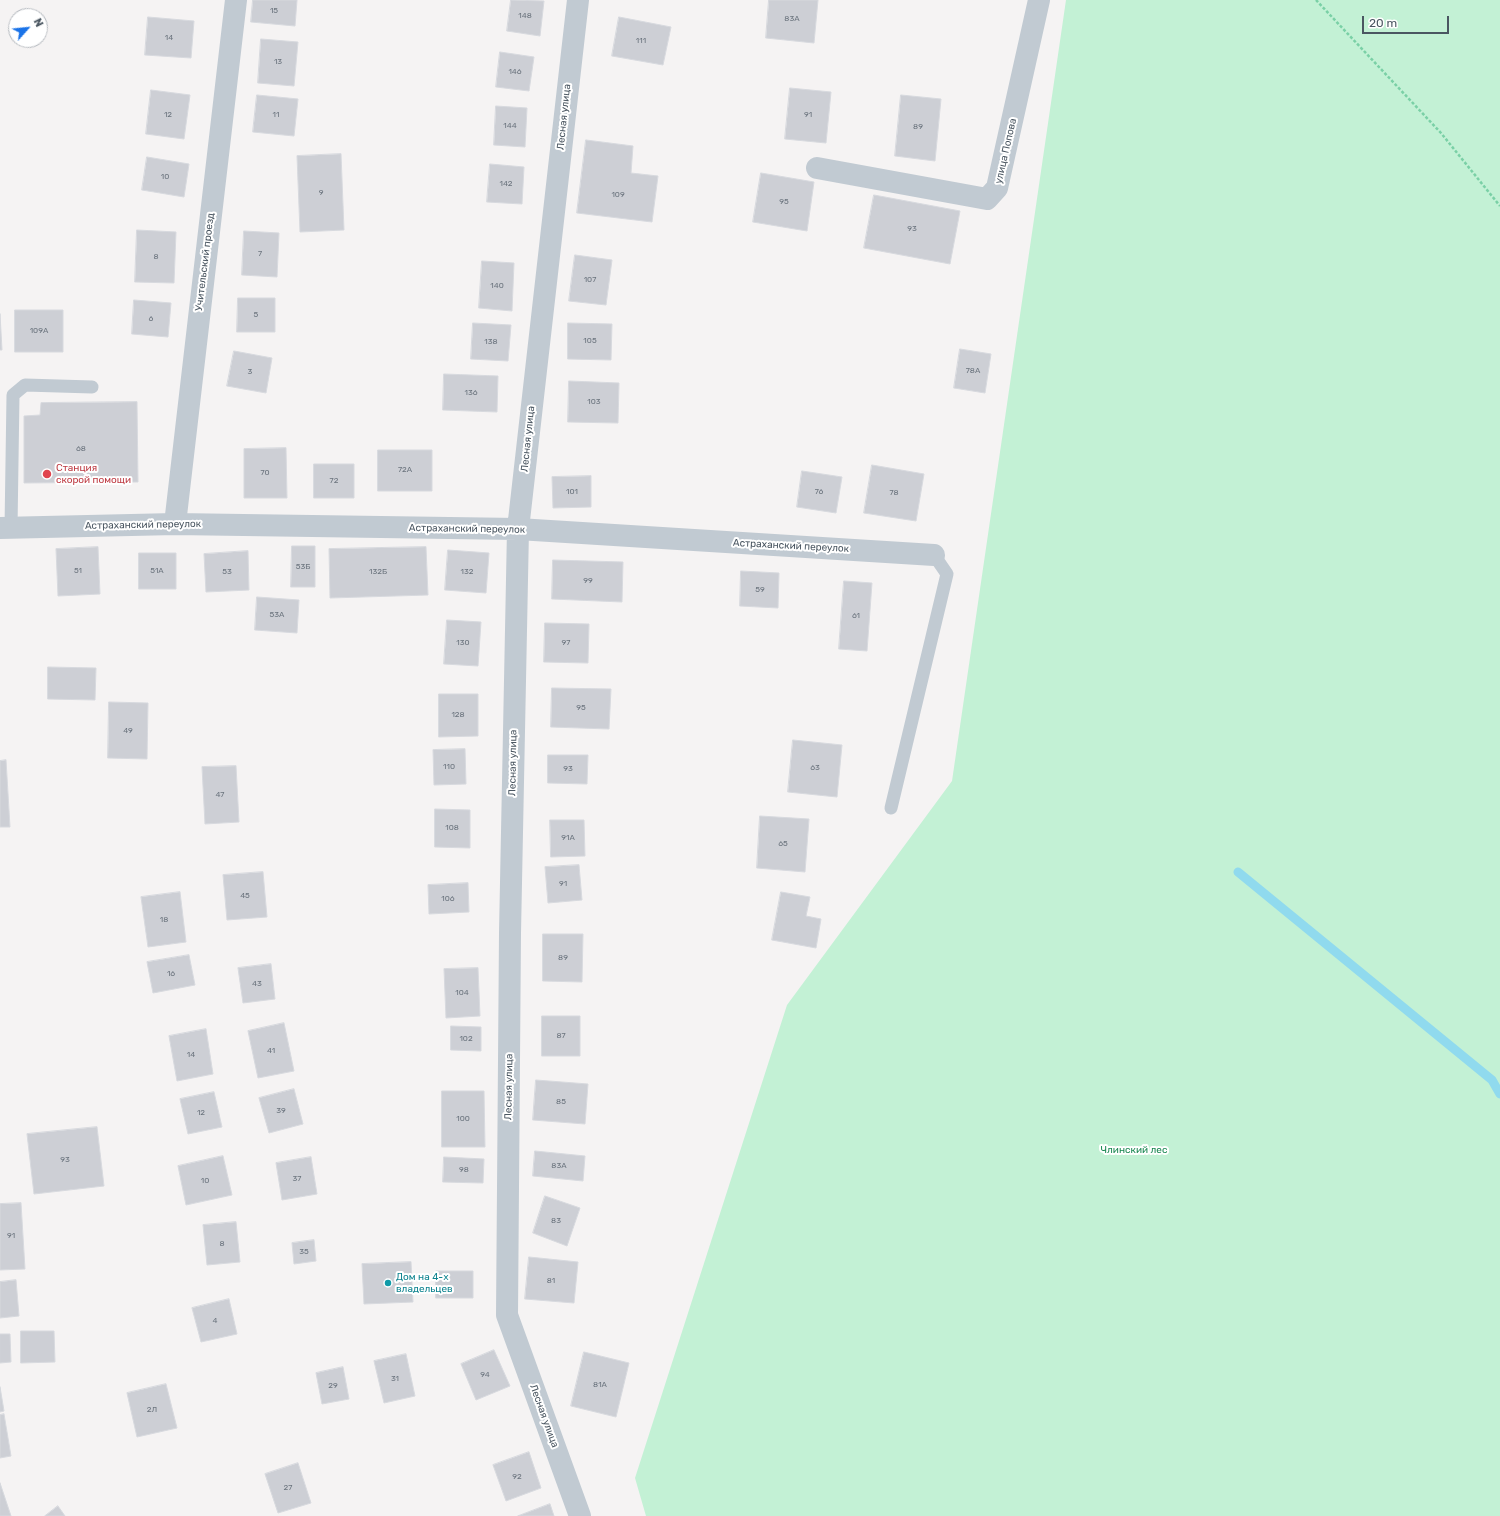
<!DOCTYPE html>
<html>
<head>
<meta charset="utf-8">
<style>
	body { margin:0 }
	#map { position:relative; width:1500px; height:1516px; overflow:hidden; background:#f5f3f3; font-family:Rubik,sans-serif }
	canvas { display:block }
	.north { position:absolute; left:8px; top:8px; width:40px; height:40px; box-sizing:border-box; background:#fff; border:1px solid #b7bbc0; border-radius:50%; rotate:63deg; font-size:11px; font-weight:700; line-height:16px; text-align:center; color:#4a5661 }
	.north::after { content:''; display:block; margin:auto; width:14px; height:18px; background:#1a73e8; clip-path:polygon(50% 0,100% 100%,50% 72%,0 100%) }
	.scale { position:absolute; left:1362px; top:16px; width:87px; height:18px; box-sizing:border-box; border:2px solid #4a5661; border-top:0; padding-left:5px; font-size:12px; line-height:14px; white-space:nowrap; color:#4a5661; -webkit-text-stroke:3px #fff; paint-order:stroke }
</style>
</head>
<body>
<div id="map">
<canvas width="1500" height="1516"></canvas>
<div class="north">N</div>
<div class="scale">20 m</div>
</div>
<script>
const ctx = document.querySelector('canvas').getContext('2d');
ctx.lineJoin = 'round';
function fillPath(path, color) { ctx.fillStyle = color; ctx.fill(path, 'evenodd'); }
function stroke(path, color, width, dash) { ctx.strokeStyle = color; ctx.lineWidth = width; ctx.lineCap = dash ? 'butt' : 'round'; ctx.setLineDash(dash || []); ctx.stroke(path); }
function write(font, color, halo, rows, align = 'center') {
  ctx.font = font + ' Rubik,sans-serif'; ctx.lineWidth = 4; ctx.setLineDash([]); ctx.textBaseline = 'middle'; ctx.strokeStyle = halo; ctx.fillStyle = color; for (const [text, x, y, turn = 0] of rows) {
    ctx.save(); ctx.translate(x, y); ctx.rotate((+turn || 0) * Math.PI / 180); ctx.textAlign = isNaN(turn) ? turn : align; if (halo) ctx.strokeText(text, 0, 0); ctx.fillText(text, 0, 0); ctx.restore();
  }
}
fillPath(new Path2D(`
	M1066,0H1500V1516H646L635,1478L787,1005L952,781Z`), '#c3f1d5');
stroke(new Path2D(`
	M1238,872L1492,1080L1500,1094`), '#90daee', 9);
const building = new Path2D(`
	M253,0H297L295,26L251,22Z
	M511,0L544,1L540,36L507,31Z
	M769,0H818L814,43L766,38Z
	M148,17L194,21L191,58L145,55Z
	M619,17L671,27L663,65L612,56Z
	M261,39L298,42L294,86L258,83Z
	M500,52L534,57L529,91L496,87Z
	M790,88L831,92L826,143L785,139Z
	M151,90L190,95L184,139L146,134Z
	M257,95L298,99L294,136L253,132Z
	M901,95L941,99L935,161L895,156Z
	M496,106L527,108L525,147L494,145Z
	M586,140L633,146L631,173L658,176L652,222L577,213Z
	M341,154L344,230L300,232L297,156Z
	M147,157L189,164L184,197L142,190Z
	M490,164L524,167L522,204L487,202Z
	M761,173L814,182L807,231L753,222Z
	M874,195L960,211L950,264L864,248Z
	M137,230L176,232L174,283L135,282Z
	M244,231L279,233L277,277L242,275Z
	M575,255L612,260L606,305L569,301Z
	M482,261L514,263L512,311L479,308Z
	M238,298H275V332H237Z
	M134,300L171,303L168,337L132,334Z
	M15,310H63V352H15Z
	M0,314L2,350H0Z
	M473,323L511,325L508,361L471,359Z
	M568,323L612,324L611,360L568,359Z
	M960,349L991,354L985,393L954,388Z
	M234,351L272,358L266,393L227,386Z
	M444,374L498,376L497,412L443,410Z
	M569,381L619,383L618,423L568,422Z
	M137,402L138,482L24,483V416L40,415L41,403Z
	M286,448L287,498H244V449Z
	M378,450H432V491H378Z
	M314,464H354V498H314Z
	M872,465L924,474L916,521L864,513Z
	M802,471L842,477L836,513L797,507Z
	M591,476V507L553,508L552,477Z
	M292,546H315V587H291Z
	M98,547L100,594L58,596L56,549Z
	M426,547L428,595L330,598L329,549Z
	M448,550L489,553L486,593L445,590Z
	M248,551L249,590L206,592L204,554Z
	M139,553H176V589H139Z
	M553,560L623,562L622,602L552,599Z
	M741,571L779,573L778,608L740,606Z
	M844,581L872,583L867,651L839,649Z
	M257,597L299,600L297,633L255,630Z
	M447,620L481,622L478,666L444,664Z
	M545,623L589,624L588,663L544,662Z
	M48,667L96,668L95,700L48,699Z
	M552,688L611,689L609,729L551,727Z
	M439,694H478V736L439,737Z
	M109,702L148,703L147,759L108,758Z
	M793,740L842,745L837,797L788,792Z
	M465,749L466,784L434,785L433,750Z
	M548,755H588L587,784L548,783Z
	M6,760L10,827H0V761Z
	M236,766L239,822L205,824L202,767Z
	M435,809L470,810V848L435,847Z
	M760,816L809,819L805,872L757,868Z
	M550,820H584L585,856L551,857Z
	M579,865L582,900L548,903L545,867Z
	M263,872L267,917L227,920L223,875Z
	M468,883L469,912L429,914L428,885Z
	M180,892L186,942L148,947L141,897Z
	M781,892L810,897L806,916L821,919L816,948L772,940Z
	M543,934H583L582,982L543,981Z
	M189,955L195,985L153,993L147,962Z
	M271,964L275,999L243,1003L238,968Z
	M478,968L480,1016L446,1018L444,969Z
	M542,1016H580V1056H542Z
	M284,1023L294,1071L258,1078L248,1031Z
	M451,1026L481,1027V1051L451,1050Z
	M206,1029L213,1074L177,1081L169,1036Z
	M536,1080L588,1084L585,1124L533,1120Z
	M294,1089L303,1124L269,1133L259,1098Z
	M442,1091H484L485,1147H442Z
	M214,1092L222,1127L188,1134L180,1099Z
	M97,1127L104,1186L34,1194L27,1134Z
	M535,1151L585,1156L583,1181L533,1176Z
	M223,1156L232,1195L186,1205L178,1166Z
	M311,1157L317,1194L282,1200L276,1163Z
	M444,1157L484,1159L483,1183L443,1182Z
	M545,1196L580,1208L567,1246L533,1233Z
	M21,1203L25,1269L0,1270V1204Z
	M236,1222L240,1262L207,1265L203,1225Z
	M314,1240L316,1261L294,1264L292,1243Z
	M529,1257L578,1262L574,1303L525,1299Z
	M411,1262L413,1302L364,1304L362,1264Z
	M436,1271H473V1298H436Z
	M16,1280L19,1316L0,1318V1282Z
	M229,1299L237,1334L201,1342L192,1308Z
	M21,1331H54L55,1362L21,1363Z
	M0,1334H10L11,1362L0,1363Z
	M494,1350L510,1386L476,1400L461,1364Z
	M584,1352L629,1363L616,1417L571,1406Z
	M406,1354L415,1396L384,1403L374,1361Z
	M343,1367L349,1399L322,1404L316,1373Z
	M166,1384L177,1428L137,1437L127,1393Z
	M0,1387L4,1411L0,1412Z
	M4,1414L11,1456L0,1458V1415Z
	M529,1452L541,1488L506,1501L493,1465Z
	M298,1463L311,1503L278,1513L265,1474Z
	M0,1483L11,1516H0Z
	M550,1504L554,1516H518Z
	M58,1506L65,1516H45Z`);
fillPath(building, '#cdcfd5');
stroke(building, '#d7d9de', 1);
stroke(new Path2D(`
	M1316,0L1441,133L1500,206`), '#7ad0a6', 2.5, [3, 2]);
stroke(new Path2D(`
	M11,528L13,395L25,385L92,387
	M891,808L947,574L934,555`), '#c1cad2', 13);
stroke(new Path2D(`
	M578,0L518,529L510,933L507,1315L580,1516
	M817,168L987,199L997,188L1039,0
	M175,524L236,0
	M0,528L175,524L518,529L934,555`), '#c1cad2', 22);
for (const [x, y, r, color] of [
	[47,474,5,"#e0444e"],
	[388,1283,4,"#0f9aa8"]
]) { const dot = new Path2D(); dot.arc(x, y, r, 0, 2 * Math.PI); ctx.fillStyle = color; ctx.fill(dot); stroke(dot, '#fff', 1.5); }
write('8px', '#6b747e', null, [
	["15",274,11],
	["148",525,16],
	["83А",792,19],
	["14",169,38],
	["111",641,41],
	["13",278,62],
	["146",515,72],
	["12",168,115],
	["11",276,115],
	["91",808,115],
	["144",510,126],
	["89",918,127],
	["10",165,177],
	["142",506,184],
	["9",321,193],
	["109",618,195],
	["95",784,202],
	["93",912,229],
	["7",260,254],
	["8",156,257],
	["107",590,280],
	["140",497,286],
	["5",256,315],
	["6",151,319],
	["109А",39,331],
	["105",590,341],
	["138",491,342],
	["78А",973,371],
	["3",250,372],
	["136",471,393],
	["103",594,402],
	["68",81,449],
	["72А",405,470],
	["70",265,473],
	["72",334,481],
	["101",572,492],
	["76",819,492],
	["78",894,493],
	["53Б",303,567],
	["51",78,571],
	["51А",157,571],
	["53",227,572],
	["132Б",378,572],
	["132",467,572],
	["99",588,581],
	["59",760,590],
	["53А",277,615],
	["61",856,616],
	["130",463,643],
	["97",566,643],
	["95",581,708],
	["128",458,715],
	["49",128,731],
	["110",449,767],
	["63",815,768],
	["93",568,769],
	["47",220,795],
	["108",452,828],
	["91А",568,838],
	["65",783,844],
	["91",563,884],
	["45",245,896],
	["106",448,899],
	["18",164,920],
	["89",563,958],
	["16",171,974],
	["43",257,984],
	["104",462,993],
	["87",561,1036],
	["102",466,1039],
	["41",271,1051],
	["14",191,1055],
	["85",561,1102],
	["39",281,1111],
	["12",201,1113],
	["100",463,1119],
	["93",65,1160],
	["83А",559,1166],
	["98",464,1170],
	["37",297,1179],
	["10",205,1181],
	["83",556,1221],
	["91",11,1236],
	["8",222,1244],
	["35",304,1252],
	["81",551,1281],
	["4",215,1321],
	["94",485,1375],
	["31",395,1379],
	["81А",600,1385],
	["29",333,1386],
	["2Л",152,1410],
	["92",517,1477],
	["27",288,1488]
]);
write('10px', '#4a5661', '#fff', [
	["Лесная улица",564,117,-84],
	["улица Попова",1006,151,-77],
	["Учительский проезд",205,262,-83],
	["Лесная улица",528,439,-84],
	["Астраханский переулок",143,525,-1],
	["Астраханский переулок",467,529,1],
	["Астраханский переулок",791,546,3],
	["Лесная улица",513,763,-89],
	["Лесная улица",509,1087,-89],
	["Лесная улица",544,1416,70]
]);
write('10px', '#be3a42', '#fff', [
	["Станция",56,468],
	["скорой помощи",56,480]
], 'left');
write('10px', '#17864f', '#fff', [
	["Члинский лес",1134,1150]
]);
write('10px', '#0d838f', '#fff', [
	["Дом на 4-х",396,1277],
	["владельцев",396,1289]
], 'left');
</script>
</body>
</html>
